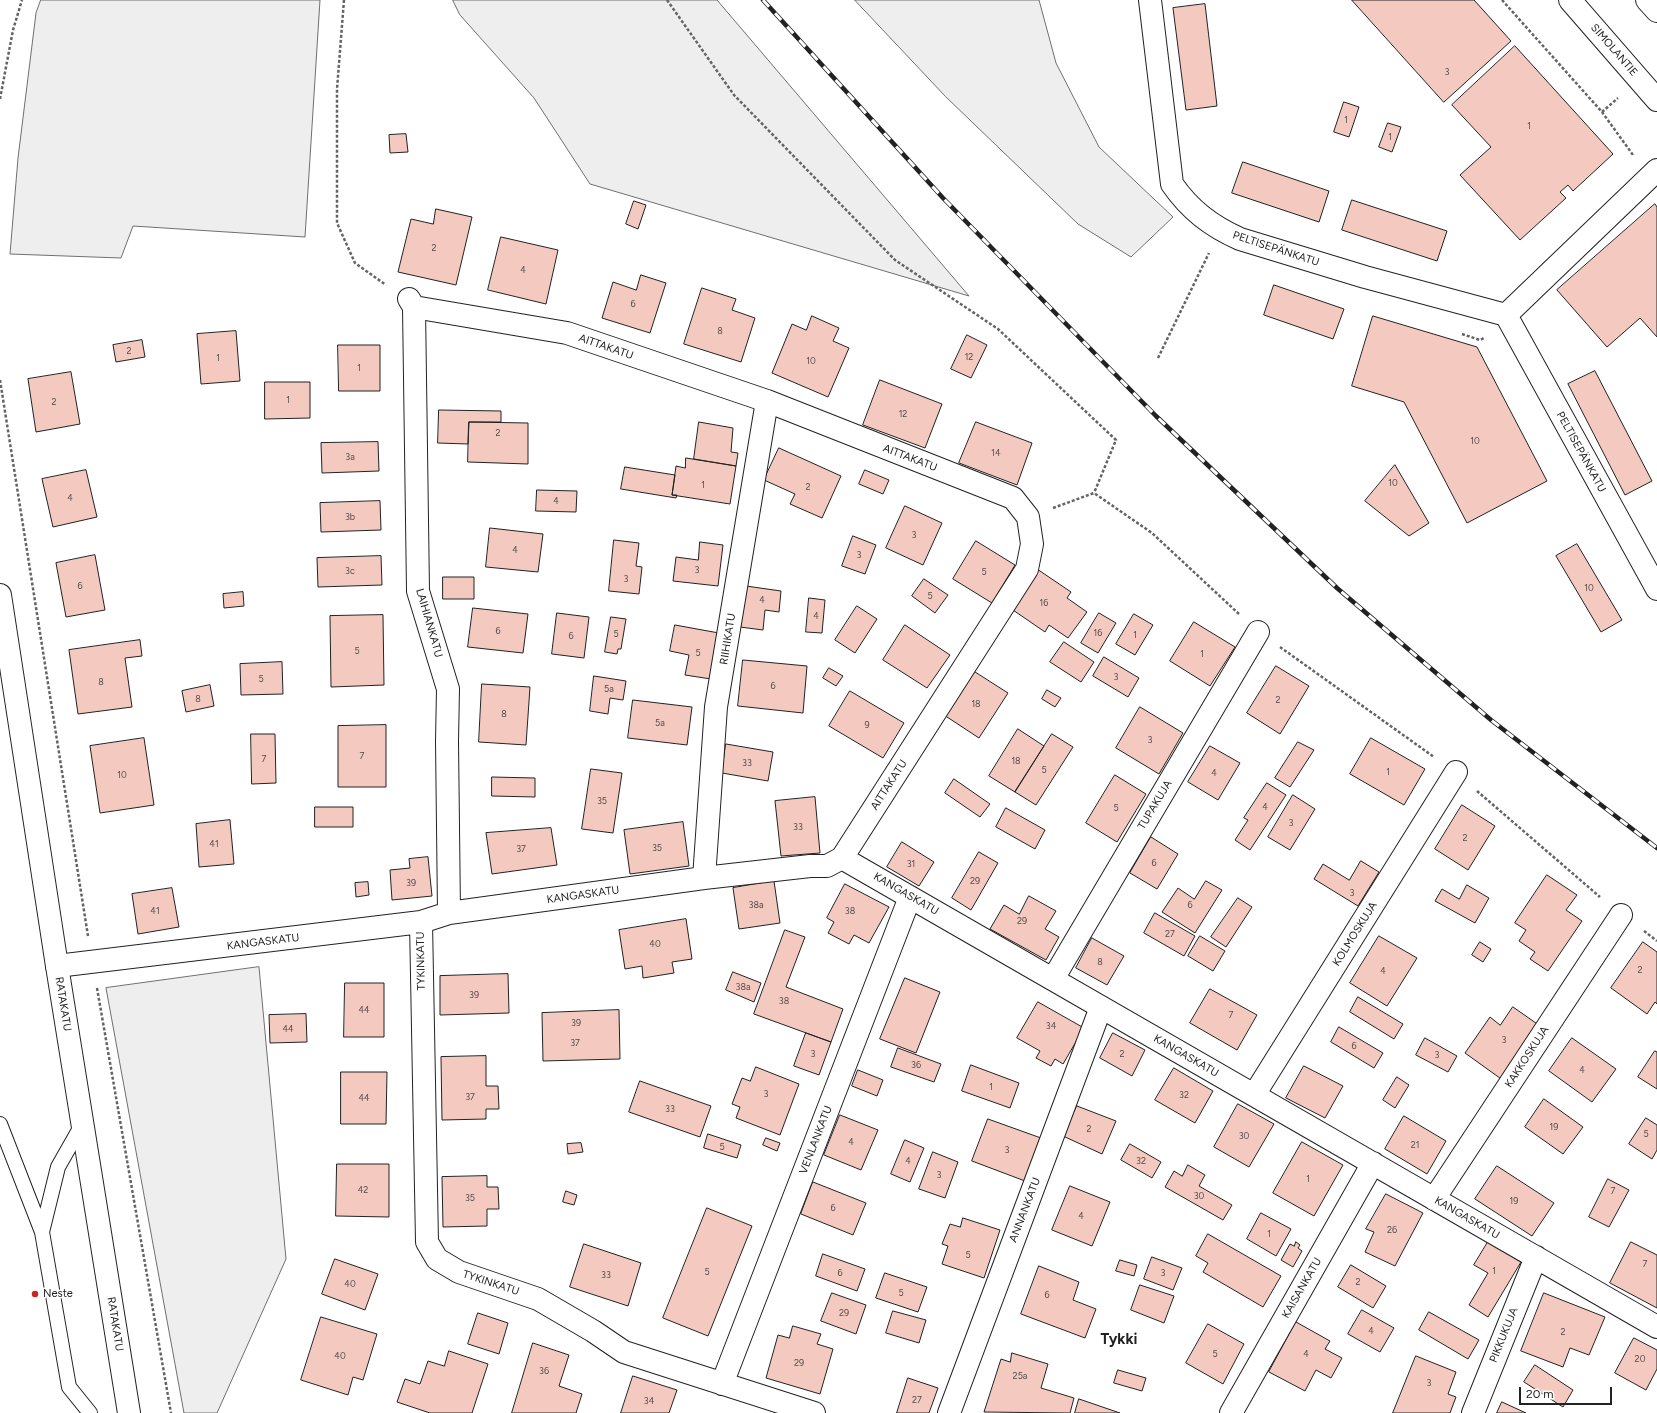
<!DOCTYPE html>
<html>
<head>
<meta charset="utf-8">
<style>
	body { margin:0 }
	#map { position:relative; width:1657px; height:1413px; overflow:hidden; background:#fff; font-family:Figtree,sans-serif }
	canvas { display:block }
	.scale { position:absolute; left:1519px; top:1387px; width:93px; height:18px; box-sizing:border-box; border:2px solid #222; border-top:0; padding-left:5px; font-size:12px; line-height:14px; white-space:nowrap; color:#222; -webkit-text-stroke:3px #fff; paint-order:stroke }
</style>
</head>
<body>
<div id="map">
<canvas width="1657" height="1413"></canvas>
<div class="scale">20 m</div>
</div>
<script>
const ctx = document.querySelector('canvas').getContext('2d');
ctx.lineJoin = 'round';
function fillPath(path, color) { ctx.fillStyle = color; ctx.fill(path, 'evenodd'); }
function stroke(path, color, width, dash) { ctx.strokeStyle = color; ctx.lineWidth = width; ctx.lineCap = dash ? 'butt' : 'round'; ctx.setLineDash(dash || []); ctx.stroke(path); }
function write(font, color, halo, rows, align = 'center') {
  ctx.font = font + ' Figtree,sans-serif'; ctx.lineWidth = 3; ctx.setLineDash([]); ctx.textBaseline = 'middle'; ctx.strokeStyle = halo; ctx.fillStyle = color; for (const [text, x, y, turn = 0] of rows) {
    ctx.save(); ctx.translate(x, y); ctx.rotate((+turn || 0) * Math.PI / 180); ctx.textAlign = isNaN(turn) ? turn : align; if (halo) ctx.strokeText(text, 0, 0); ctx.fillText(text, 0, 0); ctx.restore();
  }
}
const green = new Path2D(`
	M41,0H320L305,237L133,226L121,258L10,254L18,158L36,13Z
	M453,0H717L969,296L590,184L534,98L460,15Z
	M855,0H1039L1056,63L1099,147L1173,217L1131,257L1078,224L946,97Z
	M259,967L286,1259L217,1413H184L106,988Z`);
fillPath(green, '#eee');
stroke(green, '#6f6f6f', 1);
const building = new Path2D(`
	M1352,0H1474L1511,41L1444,102Z
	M1205,4L1217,106L1186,110L1173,8Z
	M1515,46L1613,154L1573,191L1568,185L1560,192L1566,198L1520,240L1460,175L1491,147L1452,105Z
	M1344,102L1359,107L1349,137L1334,132Z
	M1388,123L1401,127L1392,152L1379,147Z
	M406,134L408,152L390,153L389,135Z
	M1243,162L1329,191L1319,222L1232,193Z
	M1352,200L1447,231L1437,261L1342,230Z
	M634,201L646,205L638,229L626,224Z
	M1655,204L1657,207V337L1640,318L1607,347L1557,290Z
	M436,209L472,217L456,285L398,272L411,219L433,224Z
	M501,237L558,250L546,304L488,290Z
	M641,275L666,283L650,333L602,318L613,282L636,290Z
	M1274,285L1344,309L1333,339L1264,315Z
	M702,288L736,299L732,310L755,318L741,362L684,344Z
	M812,316L839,328L833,341L849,348L828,397L772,373L792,324L806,330Z
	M1373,316L1477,347L1547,481L1467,523L1404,402L1352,386Z
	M236,331L240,381L201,384L197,334Z
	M967,335L987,345L971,378L951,369Z
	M142,340L145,357L116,362L113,345Z
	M338,345H380V391H339Z
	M1595,371L1652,481L1625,495L1568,384Z
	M71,372L80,424L36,432L28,379Z
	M880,380L942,404L925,448L863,425Z
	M265,382H310V418L265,419Z
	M439,410L501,411V422H469L468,444L438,443Z
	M469,422L528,423V464L468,462Z
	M699,422L733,428L731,452L738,453L736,466L694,459Z
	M976,422L1032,443L1017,485L959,463Z
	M378,442L379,471L322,473L321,443Z
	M779,448L841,476L822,518L790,504L795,494L764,480Z
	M686,458L736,466L730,504L672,495L676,466L685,468Z
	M1395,465L1429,523L1409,536L1365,501Z
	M625,467L675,475L672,495H677L676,498L621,489Z
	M86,470L97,517L53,527L42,479Z
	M865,470L889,480L883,494L859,484Z
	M537,490L577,491L576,512L536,511Z
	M380,501L381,530L321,532L320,503Z
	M905,506L942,523L923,565L886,548Z
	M490,528L543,534L538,572L486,567Z
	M853,536L876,545L865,574L842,566Z
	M614,540L639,543L636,566L642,567L639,594L609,591Z
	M976,541L1015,565L992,603L953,579Z
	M700,542L723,545L718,586L673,581L676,557L698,560Z
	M1577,544L1622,620L1601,632L1556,556Z
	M95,555L105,610L66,617L56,563Z
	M381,556L382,585L318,587L317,558Z
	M1037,569L1071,592L1067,598L1087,612L1068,638L1049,625L1045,632L1010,608Z
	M443,577H474V599H443Z
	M924,579L948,595L935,613L912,596Z
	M746,586L781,591L779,612L765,610L763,630L740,627Z
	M243,592L244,606L224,608L223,594Z
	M809,598L825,600L822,633L806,632Z
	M857,606L877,619L855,653L835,640Z
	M473,608L528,614L523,653L468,647Z
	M557,613L589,617L584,658L552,654Z
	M1099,613L1116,623L1098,653L1081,643Z
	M1134,614L1153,625L1135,655L1116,644Z
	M383,615L384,685L331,687L330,616Z
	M611,617L626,619L621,649H618L617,654L605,652Z
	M1194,622L1235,647L1210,686L1170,661Z
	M675,625L719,633L711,679L685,675L689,655L670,651Z
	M905,625L950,655L927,688L883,660Z
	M140,640L142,656L125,658L132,707L78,714L69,650Z
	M1064,642L1094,662L1081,682L1050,662Z
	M1104,657L1139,678L1128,697L1093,676Z
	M743,660L807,666L803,713L738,706Z
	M282,662L283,694L241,695L240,664Z
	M1276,666L1309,686L1280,734L1247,713Z
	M829,668L843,676L836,686L823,678Z
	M972,670L1008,693L979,738L944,715Z
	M594,676L626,681L623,700L610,698L608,714L590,711Z
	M482,684L530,687L526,745L479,742Z
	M210,685L214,706L186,712L182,691Z
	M1047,690L1061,698L1055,707L1042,699Z
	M850,691L904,723L883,758L829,726Z
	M633,700L692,707L687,745L628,738Z
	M1140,707L1183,733L1159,774L1116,748Z
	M386,725V787H338V726Z
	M1018,729L1044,746L1015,792L989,776Z
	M251,734H275L276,783L252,784Z
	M1052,734L1073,747L1036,805L1015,792Z
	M144,738L154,805L100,813L90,746Z
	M1371,738L1425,769L1404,805L1350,774Z
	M1298,742L1314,750L1290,787L1275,778Z
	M726,744L773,752L768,781L722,773Z
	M1210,746L1240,763L1218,800L1188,782Z
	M591,769L622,773L613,833L582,829Z
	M1115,775L1146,794L1117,842L1086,823Z
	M492,777L535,778V797L492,796Z
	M954,779L990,804L980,817L945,793Z
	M1267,783L1286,795L1250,850L1235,840L1248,820L1244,818Z
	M1293,795L1315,809L1290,850L1268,837Z
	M815,797L820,853L781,856L775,801Z
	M1462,805L1495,826L1468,870L1435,849Z
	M315,807H353V827H315Z
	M1006,808L1045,830L1035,849L996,827Z
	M230,820L234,864L199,867L196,824Z
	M683,822L689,866L630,874L624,830Z
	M551,828L557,865L492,874L486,833Z
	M1151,837L1178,854L1157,889L1130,873Z
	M902,842L934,862L919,886L887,867Z
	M979,852L998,863L971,910L952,898Z
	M428,857L432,896L392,900L390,870L410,868L409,859Z
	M1361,861L1379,872L1358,906L1314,879L1323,864L1349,880Z
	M1547,875L1577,895L1566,910L1582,921L1548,971L1530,959L1535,952L1519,941L1526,930L1515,923Z
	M774,881L780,923L739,929L733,888Z
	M1206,881L1222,890L1195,933L1162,912L1178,888L1194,899Z
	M368,882L369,895L356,897L355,883Z
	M845,884L889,907L869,943L854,935L849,944L828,933L834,922L827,918Z
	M1467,885L1489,898L1475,923L1435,901L1442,889L1459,899Z
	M172,888L179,927L138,934L132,894Z
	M1029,896L1056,911L1045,929L1059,937L1046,960L990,929L1004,905L1019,914Z
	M1238,898L1252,907L1226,947L1211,937Z
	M1155,913L1195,936L1184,956L1144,933Z
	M686,919L692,959L672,962L674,973L643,978L642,966L625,969L619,930Z
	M785,930L805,937L786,987L843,1009L831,1042L754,1014Z
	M1200,936L1225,951L1213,971L1188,956Z
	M1379,936L1417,958L1387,1006L1350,983Z
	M1092,938L1124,956L1107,985L1076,968Z
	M1480,942L1491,949L1483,962L1472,955Z
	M1643,942L1657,952V1004L1655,1002L1647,1014L1611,988Z
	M733,972L761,983L754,1002L726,990Z
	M508,974L509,1013L440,1015V976Z
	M905,978L940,992L916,1053L880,1039Z
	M345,983H384V1037H344Z
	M1210,989L1257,1015L1237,1050L1190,1023Z
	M1358,997L1403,1024L1394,1039L1350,1012Z
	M1038,1002L1084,1028L1063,1064L1055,1059L1051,1066L1036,1058L1040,1051L1017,1038Z
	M1513,1007L1543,1028L1504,1081L1465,1053L1490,1017L1500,1025Z
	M619,1010L620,1059L543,1061L542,1013Z
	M306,1014L307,1042L270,1043L269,1015Z
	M1339,1027L1383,1053L1374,1068L1331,1042Z
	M806,1033L831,1042L819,1075L794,1066Z
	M1113,1033L1145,1050L1132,1076L1100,1058Z
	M1425,1038L1457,1056L1448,1072L1416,1055Z
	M1572,1038L1616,1069L1592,1102L1549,1071Z
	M898,1048L941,1064L934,1082L891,1067Z
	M1655,1051L1657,1052V1089L1638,1077Z
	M486,1056V1086H498L499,1109H486V1119L442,1120L441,1057Z
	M971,1065L1019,1083L1010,1108L962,1091Z
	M1304,1066L1343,1086L1325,1118L1286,1098Z
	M756,1067L799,1084L780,1135L736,1118L740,1107L732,1104L742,1078L750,1081Z
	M1174,1068L1213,1091L1195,1123L1155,1100Z
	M858,1070L883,1080L877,1096L852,1086Z
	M341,1072H387L386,1124H341Z
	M1397,1077L1409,1085L1395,1108L1383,1100Z
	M640,1081L711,1106L700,1137L629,1112Z
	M1544,1099L1583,1127L1563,1154L1525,1127Z
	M1238,1104L1274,1124L1249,1167L1214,1147Z
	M1077,1106L1116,1121L1102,1154L1063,1136Z
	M840,1115L878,1130L861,1170L824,1155Z
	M1404,1116L1446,1141L1427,1174L1385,1149Z
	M1646,1118L1657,1125V1150L1652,1159L1629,1144Z
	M988,1119L1041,1138L1025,1181L972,1161Z
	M708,1134L741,1145L737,1158L704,1148Z
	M766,1138L780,1143L777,1151L763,1145Z
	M905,1140L924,1148L910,1182L891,1174Z
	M1302,1142L1343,1165L1314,1216L1273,1193Z
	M581,1143L583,1152L568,1154L567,1144Z
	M1130,1144L1161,1162L1152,1178L1121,1160Z
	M933,1152L958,1162L945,1198L919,1189Z
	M337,1164H389V1217L336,1216Z
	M1188,1165L1205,1175L1199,1186L1232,1205L1223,1220L1165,1187L1174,1171L1182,1176Z
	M1497,1166L1554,1203L1532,1236L1475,1199Z
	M487,1176V1187H498L499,1209H487V1226L443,1227L442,1177Z
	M1608,1179L1629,1190L1609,1227L1589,1217Z
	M813,1182L866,1203L853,1235L801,1214Z
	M1070,1186L1110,1202L1092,1246L1052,1230Z
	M566,1191L577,1195L574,1205L563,1202Z
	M1386,1194L1423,1213L1395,1266L1365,1252L1374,1232L1366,1229Z
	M707,1208L752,1226L708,1336L663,1318Z
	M1261,1213L1291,1229L1276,1256L1247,1239Z
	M963,1218L1000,1230L984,1278L942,1264L948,1246L942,1244L950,1224L960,1227Z
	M1208,1234L1281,1276L1263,1307L1203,1272L1208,1263L1196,1256Z
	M1296,1242L1300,1245L1298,1248L1302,1251L1293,1267L1281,1260L1290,1244L1294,1246Z
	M1488,1242L1521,1262L1488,1317L1469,1305L1488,1273L1474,1265Z
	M1631,1242L1657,1255V1308L1610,1283Z
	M584,1244L641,1263L628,1306L570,1287Z
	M823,1254L865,1269L857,1291L816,1276Z
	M1152,1257L1182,1268L1173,1290L1144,1279Z
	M335,1259L378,1274L365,1310L322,1294Z
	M1120,1260L1137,1265L1134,1276L1116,1271Z
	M1351,1265L1386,1286L1373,1308L1338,1287Z
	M1039,1266L1079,1282L1073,1300L1096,1309L1085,1338L1021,1314Z
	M885,1273L927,1287L918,1312L876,1298Z
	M1140,1285L1174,1296L1164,1323L1131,1310Z
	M832,1293L866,1305L856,1334L821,1321Z
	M1544,1293L1605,1317L1589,1355L1570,1348L1563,1367L1521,1351Z
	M1362,1310L1394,1328L1380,1352L1348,1334Z
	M893,1311L926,1320L919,1343L886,1333Z
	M1429,1312L1479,1340L1468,1359L1419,1330Z
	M478,1313L508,1323L499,1354L468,1344Z
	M321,1317L377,1334L363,1380L353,1377L348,1395L301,1380Z
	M1296,1322L1330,1341L1325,1349L1342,1358L1331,1378L1316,1370L1305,1391L1269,1372Z
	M1208,1324L1244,1344L1223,1384L1186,1363Z
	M793,1326L821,1334L817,1344L833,1349L820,1394L766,1378L778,1335L789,1338Z
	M1634,1338L1657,1350V1369L1646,1390L1615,1373Z
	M533,1343L569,1355L559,1386L582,1394L576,1413H512Z
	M449,1351L488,1364L472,1413H430L397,1402L405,1379L420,1384L428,1361L444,1366Z
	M1012,1353L1048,1364L1041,1388L1074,1398L1070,1413L984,1412L1001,1359L1010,1362Z
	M1416,1356L1456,1372L1448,1394L1456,1397L1450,1413H1393Z
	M1535,1365L1573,1390L1563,1407L1524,1382Z
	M1118,1370L1146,1378L1142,1391L1114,1383Z
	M633,1376L677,1390L669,1413H621Z
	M908,1378L938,1388L929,1413H897Z
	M1079,1399L1120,1413H1075Z
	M1502,1402L1526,1413H1497Z`);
fillPath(building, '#f3c9c0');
stroke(building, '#222', 1);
const service = new Path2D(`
	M83,1123L58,1167L42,1232L69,1387L90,1413
	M0,1124L42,1232`);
const minor = new Path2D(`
	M1150,0L1172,184C1190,210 1211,226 1240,239L1365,277L1506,315L1657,170
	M409,299L414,307L567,333L767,401L1013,498L1028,517L1032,544L1027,569L842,858
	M414,307L418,591L448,689L447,741L449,913
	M1506,315L1657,589
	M704,878L716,707L767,401
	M421,922L427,1242L437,1259L459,1272L538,1299L593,1331L624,1352L814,1413
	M57,966L421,922L449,913L704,878L810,866H827L842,858L1657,1327
	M1053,979L1258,632
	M1254,1095L1456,772
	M1434,1199L1621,915
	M722,1384L910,897
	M949,1413L1101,1007
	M1231,1413L1373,1163
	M1473,1413L1536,1257`);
const secondary = new Path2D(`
	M0,595L57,966L129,1413`);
const primary = new Path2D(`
	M1570,0L1657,100
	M1647,0L1657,11`);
stroke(service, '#222', 16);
stroke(minor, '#222', 24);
stroke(secondary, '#222', 24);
stroke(primary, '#222', 24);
stroke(new Path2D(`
	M344,0L337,89V223L355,263L386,285
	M667,0L734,95L895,260L998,329L1116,440L1094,493
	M1502,0L1602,112L1633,155
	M0,99L13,30L22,0
	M1602,112L1618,98
	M1462,334L1480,340L1484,338
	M1158,358L1209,253
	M0,380L88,936
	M1053,508L1094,493L1152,533L1239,614
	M1280,647L1434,757
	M1477,791L1600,897
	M1644,931L1657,941
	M97,988L171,1413`), '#646464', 2.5, [3, 2]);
stroke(service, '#fff', 14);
stroke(minor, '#fff', 22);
stroke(secondary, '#fff', 22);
stroke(primary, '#fff', 22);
const rail = new Path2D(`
	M763,0L943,198L1156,416L1337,588L1491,720L1657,848`);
stroke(rail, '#222', 4.5);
stroke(rail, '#fff', 3, [9]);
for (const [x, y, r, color] of [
	[35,1294,4,"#c62828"]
]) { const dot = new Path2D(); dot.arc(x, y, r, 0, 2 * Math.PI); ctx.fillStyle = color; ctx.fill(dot); stroke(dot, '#fff', 1.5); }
write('9px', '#564c4a', null, [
	["3",1447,72],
	["1",1346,120],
	["1",1529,126],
	["1",1390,137],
	["2",434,248],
	["4",523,270],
	["6",633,304],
	["8",720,331],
	["2",129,351],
	["12",969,357],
	["1",218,358],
	["10",811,361],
	["1",359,368],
	["1",288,400],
	["2",54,402],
	["12",903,414],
	["2",498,433],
	["10",1475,441],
	["14",996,453],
	["3a",350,457],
	["10",1393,483],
	["1",703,485],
	["2",808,487],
	["4",70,498],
	["4",556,501],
	["3b",350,517],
	["3",914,535],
	["4",515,550],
	["3",859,555],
	["3",697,570],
	["3c",350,571],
	["5",984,572],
	["3",626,579],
	["6",80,586],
	["10",1589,588],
	["5",930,596],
	["4",762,600],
	["16",1044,603],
	["4",816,616],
	["6",498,631],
	["16",1098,633],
	["5",616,634],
	["1",1135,635],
	["6",571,636],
	["5",357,651],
	["5",698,653],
	["1",1202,654],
	["3",1116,677],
	["5",261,679],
	["8",101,682],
	["6",773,686],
	["5a",609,689],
	["8",198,699],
	["2",1278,700],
	["18",976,704],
	["8",504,714],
	["5a",660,723],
	["9",867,725],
	["3",1150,740],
	["7",362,756],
	["7",264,759],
	["18",1016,761],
	["33",747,763],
	["5",1044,770],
	["1",1388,772],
	["4",1214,773],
	["10",122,775],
	["35",602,801],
	["4",1265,807],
	["5",1116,808],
	["3",1291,823],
	["33",798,827],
	["2",1465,838],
	["41",214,844],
	["35",657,848],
	["37",521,849],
	["6",1154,863],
	["31",911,864],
	["29",975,881],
	["39",411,883],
	["3",1352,893],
	["38a",756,905],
	["6",1190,905],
	["41",155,911],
	["38",850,911],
	["29",1022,921],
	["27",1170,934],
	["40",655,944],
	["8",1100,962],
	["2",1640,970],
	["4",1383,971],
	["38a",743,987],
	["39",474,995],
	["38",784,1001],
	["44",364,1010],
	["7",1231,1015],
	["39",576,1023],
	["34",1051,1026],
	["44",288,1029],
	["3",1504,1040],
	["37",575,1043],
	["6",1354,1046],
	["3",813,1054],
	["2",1122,1054],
	["3",1437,1055],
	["36",916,1065],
	["4",1582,1070],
	["1",991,1087],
	["3",766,1094],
	["32",1184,1095],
	["37",470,1097],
	["44",364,1098],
	["33",670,1109],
	["19",1554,1127],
	["2",1089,1129],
	["5",1646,1134],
	["30",1244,1136],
	["4",851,1142],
	["21",1415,1145],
	["5",722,1147],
	["3",1007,1150],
	["4",908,1161],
	["32",1141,1161],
	["3",939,1175],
	["1",1308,1179],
	["42",363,1190],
	["7",1613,1191],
	["30",1199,1196],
	["35",470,1198],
	["19",1514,1201],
	["6",833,1208],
	["4",1081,1216],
	["26",1392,1230],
	["1",1269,1234],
	["5",968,1255],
	["7",1645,1264],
	["1",1494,1271],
	["5",707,1272],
	["6",840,1273],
	["3",1163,1273],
	["33",606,1275],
	["2",1358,1282],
	["40",350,1284],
	["5",901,1293],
	["6",1047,1295],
	["29",844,1313],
	["4",1371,1331],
	["2",1563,1332],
	["5",1215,1354],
	["4",1306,1354],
	["40",340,1356],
	["20",1640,1359],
	["29",799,1363],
	["36",544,1371],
	["25a",1020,1376],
	["3",1429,1383],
	["27",917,1400],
	["34",649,1401]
]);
write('11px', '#222', '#fff', [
	["SIMOLANTIE",1614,50,49],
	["PELTISEPÄNKATU",1276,249,18],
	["AITTAKATU",606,347,19],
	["PELTISEPÄNKATU",1581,452,61],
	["AITTAKATU",910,458,21],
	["LAIHIANKATU",429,623,74],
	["RIIHIKATU",728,639,-81],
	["AITTAKATU",889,785,-57],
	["TUPAKUJA",1155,805,-59],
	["KANGASKATU",906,894,30],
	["KANGASKATU",583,895,-8],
	["KOLMOSKUJA",1355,934,-58],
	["KANGASKATU",263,942,-7],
	["TYKINKATU",421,961,-91],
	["RATAKATU",63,1004,81],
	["KANGASKATU",1186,1056,30],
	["KAKKOSKUJA",1527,1057,-57],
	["VENLANKATU",816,1140,-69],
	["ANNANKATU",1025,1210,-69],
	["KANGASKATU",1467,1218,30],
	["TYKINKATU",491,1283,18],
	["KAISANKATU",1302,1288,-60],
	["RATAKATU",115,1324,81],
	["PIKKUKUJA",1504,1335,-68]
]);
write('11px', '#222', '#fff', [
	["Neste",43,1294]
], 'left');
write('bold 15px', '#222', '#fff', [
	["Tykki",1119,1340]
]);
</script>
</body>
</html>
